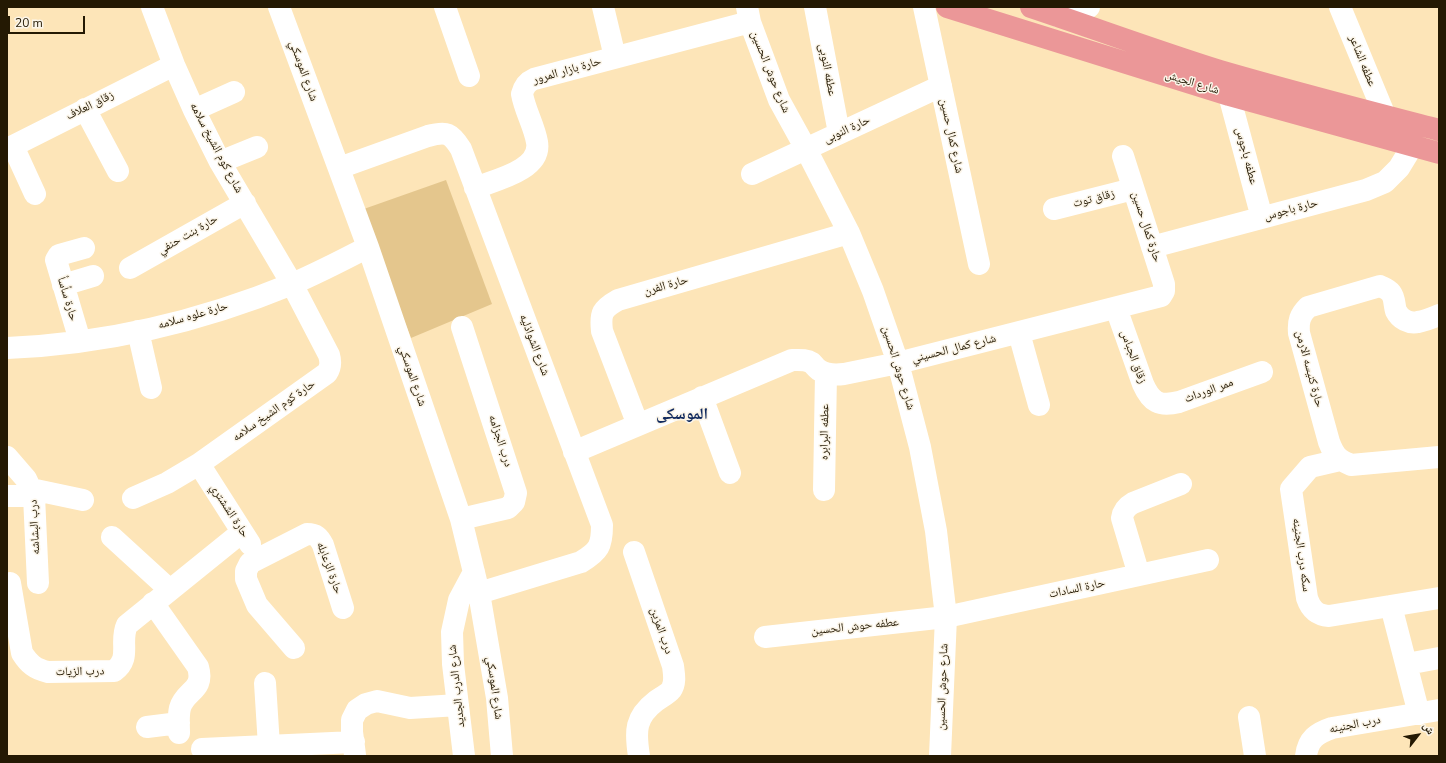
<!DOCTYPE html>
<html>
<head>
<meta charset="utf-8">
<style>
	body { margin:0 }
	#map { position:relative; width:1446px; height:763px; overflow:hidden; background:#fde5b8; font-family:"Nunito Sans","Noto Naskh Arabic",sans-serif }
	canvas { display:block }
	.frame { position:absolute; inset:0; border:8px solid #241903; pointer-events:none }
	.north { position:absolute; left:1398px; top:715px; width:40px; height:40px; -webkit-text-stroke:3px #fbf5e9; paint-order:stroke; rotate:59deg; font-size:11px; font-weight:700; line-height:16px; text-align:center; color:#241903 }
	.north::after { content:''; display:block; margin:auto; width:14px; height:18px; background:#241903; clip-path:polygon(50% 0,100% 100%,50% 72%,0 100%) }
	.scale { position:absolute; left:8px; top:16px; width:77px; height:18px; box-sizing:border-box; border:2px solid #241903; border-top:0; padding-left:5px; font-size:12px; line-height:14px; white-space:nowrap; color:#241903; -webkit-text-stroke:3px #fbf5e9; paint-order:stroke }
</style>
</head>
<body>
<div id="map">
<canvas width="1446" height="763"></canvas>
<div class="frame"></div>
<div class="north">ش</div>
<div class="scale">20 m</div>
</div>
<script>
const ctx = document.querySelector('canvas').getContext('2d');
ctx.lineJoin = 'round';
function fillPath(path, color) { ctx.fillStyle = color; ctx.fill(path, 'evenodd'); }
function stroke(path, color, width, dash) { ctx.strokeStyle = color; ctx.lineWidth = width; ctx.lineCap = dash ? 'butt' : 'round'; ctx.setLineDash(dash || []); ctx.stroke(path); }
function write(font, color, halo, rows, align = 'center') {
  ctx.font = font + ' "Nunito Sans","Noto Naskh Arabic",sans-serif'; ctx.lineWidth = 3; ctx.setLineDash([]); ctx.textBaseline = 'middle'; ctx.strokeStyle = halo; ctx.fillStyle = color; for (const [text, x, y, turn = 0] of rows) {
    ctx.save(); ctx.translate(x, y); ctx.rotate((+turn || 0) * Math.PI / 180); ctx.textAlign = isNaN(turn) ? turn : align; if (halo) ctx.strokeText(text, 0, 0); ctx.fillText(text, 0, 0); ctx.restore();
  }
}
fillPath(new Path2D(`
	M446,180L492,304L411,338L361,210Z`), '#e4c68d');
stroke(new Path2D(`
	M279,7L368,247L461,519L479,593L497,698L502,756
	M445,7L469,76
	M603,7L615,57
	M747,7L750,22L779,100L806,149L849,233L873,291L898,363L920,447L936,531L946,617L940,756
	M815,7L839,133
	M924,7L979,264
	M1340,7L1385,116
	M1058,16L1089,7
	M1229,95L1262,218
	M85,109L118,171
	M194,110L234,92
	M13,146L35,194
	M7,149L174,65
	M220,162L257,147
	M339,168L428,136C447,131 451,133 461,149L602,525C602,546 599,551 581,562L479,593
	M752,174L941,86
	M475,188C495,180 542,170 537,142C534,125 525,111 522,94C524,86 527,82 534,79L750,22
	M1054,209L1133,189
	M1152,247L1366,190L1385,182L1399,168L1413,145
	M130,268L245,203
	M63,285L93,276
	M1116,308L1143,384C1151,402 1159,407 1179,402L1262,372
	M1439,315C1432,318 1425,321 1418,322C1409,324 1400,319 1396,311C1394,305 1395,298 1391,293C1388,289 1384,288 1380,286L1308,307C1300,315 1298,321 1299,333L1329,442C1334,455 1337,459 1351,465L1439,457
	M138,331L151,388
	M1019,333L1039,405
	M80,341L56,260L59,255L84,248
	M7,348C104,344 202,321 292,284C318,273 343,260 368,247
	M702,397L730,473
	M638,425L602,331C600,313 602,309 618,300L849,233
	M574,452L792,360C799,360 806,359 812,363C814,365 816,368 819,370C826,375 835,375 844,374L898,363L1161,296L1164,291V284L1123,156
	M7,457L26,479L34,496L38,583
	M1340,460L1310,467L1291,489L1307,598C1311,610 1317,615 1329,616L1439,598
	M199,464L250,544
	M31,489L83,500
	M824,490L826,374
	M7,496H34
	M133,498L167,483L199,464L327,373C331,367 331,362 329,355L292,284L220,162L194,110L174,65L152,7
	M461,519L508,508L514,502L516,493L462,327
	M112,537L170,590
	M634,552L673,666C674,674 676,683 671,690C668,694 660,698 656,701C635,717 635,731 639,756
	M1139,575L1122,518C1123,511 1126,507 1133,503L1181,484
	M10,583L22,653C29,664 35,669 48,672L114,671C132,658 119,642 127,625L242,532
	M153,603L198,667C205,691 185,690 180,708C178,716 179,725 179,733
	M1391,606L1419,714
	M765,637L946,617L1208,560
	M294,648L257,605L246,579V571L250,563L307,534C316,534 319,537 323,545L343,608
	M1407,664L1439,658
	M265,683L269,746
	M1249,717L1255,756
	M147,727L179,723
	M202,749L354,742
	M355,755L352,732V720L357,710L366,704L377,701L410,708L458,705
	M464,756L453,664L452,632L459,600L474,572
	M1306,756C1308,739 1317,733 1332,728L1439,710`), '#fff', 22);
stroke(new Path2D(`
	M947,7L1229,95L1439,153
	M1031,7C1094,28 1156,51 1220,71C1292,92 1366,111 1439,130`), '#eb9798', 22);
write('12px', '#241903', '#fbf5e9', [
	["عطفه الشاعر",1362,61,68],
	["عطفه النوبى",827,70,79],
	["شارع الموسكي",303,71,70],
	["حارة بازار المرور",567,71,-16],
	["شارع حوش الحسين",770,72,68],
	["شارع الجيش",1192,83,17],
	["زقاق العلاف",90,106,-26],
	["حارة النوبى",847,130,-25],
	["شارع كمال حسين",951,136,78],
	["شارع كوم الشيخ سلامه",216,148,62],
	["عطفه باجوس",1246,156,75],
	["زقاق توت",1094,199,-14],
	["حارة باجوس",1291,210,-15],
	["حارة كمال حسين",1146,227,72],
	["حارة بنت حنفي",188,235,-30],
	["حارة الفرن",666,286,-16],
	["حارة سأسأ",67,299,73],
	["حارة علوه سلامه",193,316,-16],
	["شارع الشواذليه",534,345,69],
	["شارع كمال الحسيني",954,349,-14],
	["زقاق الجباس",1133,357,70],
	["شارع حوش الحسين",898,368,73],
	["حارة كنيسه الارمن",1309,369,75],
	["شارع الموسكي",412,376,71],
	["ممر الورداث",1209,391,-20],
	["حارة كوم الشيخ سلامه",274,411,-35],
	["عطفه البرابره",825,432,-89],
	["درب الجزامه",500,441,72],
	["حارة الششتري",229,511,57],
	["درب البشاشه",35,527,-93],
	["سكه درب الجنينه",1301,555,82],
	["حارة الزعابله",329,568,70],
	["حارة السادات",1077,589,-12],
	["عطفه حوش الحسين",855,627,-6],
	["درب المزين",661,631,71],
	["درب الزيات",80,672,-1],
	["شارع الدرب الجديد",457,686,-96],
	["شارع حوش الحسين",943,687,-88],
	["شارع الموسكي",494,688,82],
	["درب الجنينه",1355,725,-11]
]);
write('bold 16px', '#10295e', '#fbf5e9', [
	["الموسكى",682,415]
]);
</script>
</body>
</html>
